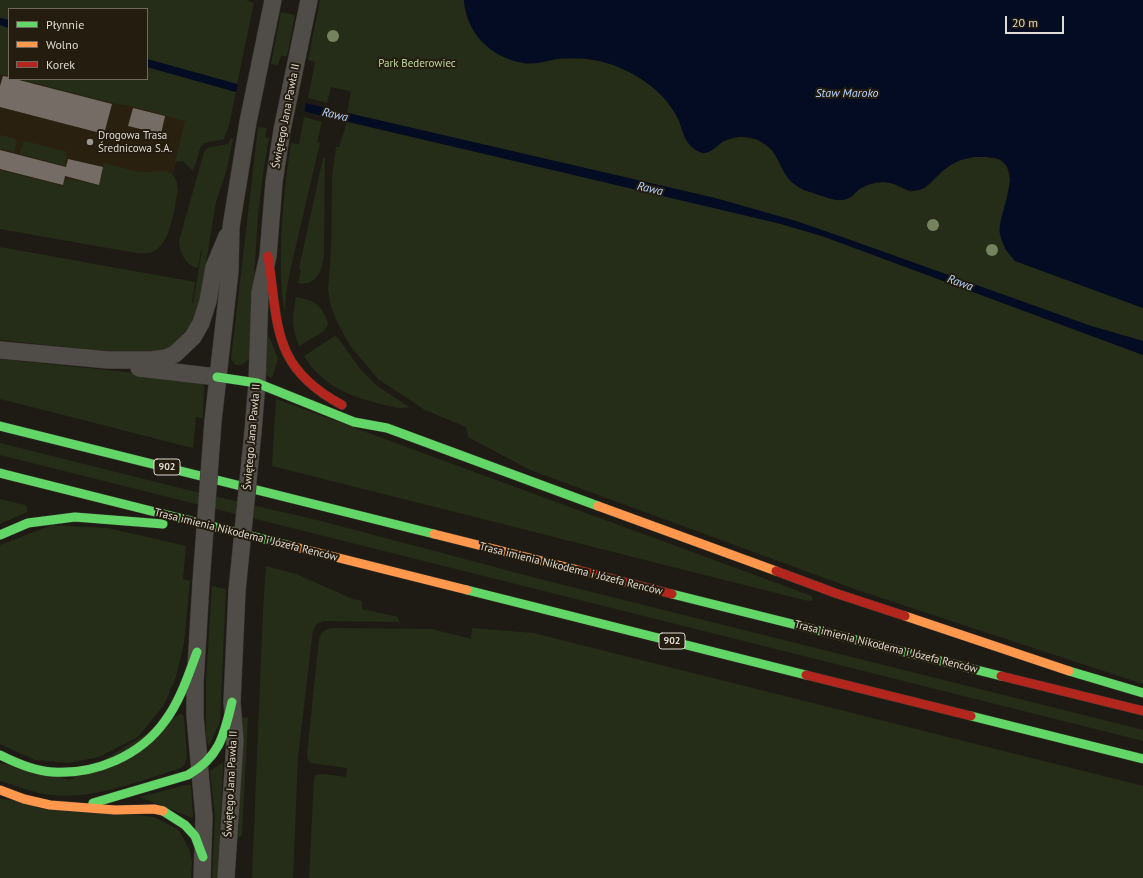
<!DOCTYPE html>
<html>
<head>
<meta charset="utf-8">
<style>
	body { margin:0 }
	#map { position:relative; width:1143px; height:878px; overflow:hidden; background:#1e1b14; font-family:"PT Sans",sans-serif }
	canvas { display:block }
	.legend { position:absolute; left:8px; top:8px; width:140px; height:72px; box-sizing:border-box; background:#231c0f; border:1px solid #6e685d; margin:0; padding:5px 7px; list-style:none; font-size:12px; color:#dfdad2 }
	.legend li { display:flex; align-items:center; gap:8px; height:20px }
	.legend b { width:20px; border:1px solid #6e685d }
	.scale { position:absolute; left:1005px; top:16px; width:59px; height:18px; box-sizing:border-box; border:2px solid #dfdad2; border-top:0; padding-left:5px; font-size:12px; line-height:14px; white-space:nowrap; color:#dfdad2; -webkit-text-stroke:3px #231c0f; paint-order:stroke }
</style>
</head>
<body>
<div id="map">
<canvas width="1143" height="878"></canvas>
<ul class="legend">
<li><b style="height:5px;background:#63d668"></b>Płynnie</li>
<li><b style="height:5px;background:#ff974d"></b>Wolno</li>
<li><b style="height:5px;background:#b3261e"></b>Korek</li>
</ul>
<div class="scale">20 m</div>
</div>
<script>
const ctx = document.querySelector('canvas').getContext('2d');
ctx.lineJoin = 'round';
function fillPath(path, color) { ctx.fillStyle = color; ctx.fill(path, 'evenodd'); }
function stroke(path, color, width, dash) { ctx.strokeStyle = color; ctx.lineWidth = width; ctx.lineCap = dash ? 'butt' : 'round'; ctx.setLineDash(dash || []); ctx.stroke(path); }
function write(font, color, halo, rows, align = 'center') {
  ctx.font = font + ' "PT Sans",sans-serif'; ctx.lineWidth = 4; ctx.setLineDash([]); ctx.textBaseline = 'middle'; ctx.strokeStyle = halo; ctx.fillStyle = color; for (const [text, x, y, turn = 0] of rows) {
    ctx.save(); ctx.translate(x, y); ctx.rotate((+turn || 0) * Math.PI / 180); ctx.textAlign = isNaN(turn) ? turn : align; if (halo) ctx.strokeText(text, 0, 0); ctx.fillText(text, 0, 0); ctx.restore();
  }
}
fillPath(new Path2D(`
	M0,67L9,70V79H46L187,115L157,243L0,227Z`), '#2a2010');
fillPath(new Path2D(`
	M0,0H246L254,3L237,84L147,59V9H9V20L0,18Z
	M320,0H464L465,10L558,59H587L601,61L617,66L641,78L660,93L670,105L678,118L685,139L724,141L740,137L758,140L773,151L782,168L802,189L827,197L841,200L851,197L859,189L870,184L883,182L893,183L910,192L930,184L948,166L960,160L974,157H988L1000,160L1007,167L1010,180L1007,197L1005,249L1015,261L1143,308V341L1091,326L842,237L796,221L715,198L347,113L351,91L331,87L327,103L308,98L315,62L308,60Z
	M281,12L295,15L287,56H281L278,65L271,64Z
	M0,25L9,28V76L0,74Z
	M147,67L236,92L229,125L224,139L205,143L201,146L193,171L183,161L175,162L185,121L131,106L112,103L19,79H147Z
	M304,117L322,122L317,142L320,143L290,271L286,294L285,312C281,294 281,279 281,260C281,221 285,182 291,143L299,144Z
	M347,122L713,207L781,224L822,236L1143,355V684L860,591L530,470L468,437L466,427L425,410L378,379L351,347L339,326L331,307L328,290L331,248L332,176L336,147H339Z
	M258,127L267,128L265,137L269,138L263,174L258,215L249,358C243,366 236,369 231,359Z
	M0,135L14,138L17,142L14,152L0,149Z
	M231,138L233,139L227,169L216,202L199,305L194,320L187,334L165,351L135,354L0,340V247L195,282L192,303H193L202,250H201L198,268C185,265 180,253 179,241L204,152L207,148L228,144Z
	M25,141L67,152L65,166L20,154L23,143Z
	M323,158H325L324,254C322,266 321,278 308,283C304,284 302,284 298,283L301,270L299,268Z
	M104,163C116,166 129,171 140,172C158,173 176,164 178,190C174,207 171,246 152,252C147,254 141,253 136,253L0,229V170L63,186L65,178L99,185Z
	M296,297C314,300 323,305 328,324L324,331L299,346C291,324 292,319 296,297Z
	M268,334L278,358L272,378L264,374L266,335Z
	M335,336L338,338L361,370L376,385L409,407C400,410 390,406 381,404C348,396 323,386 304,356Z
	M0,359L185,378L204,382L203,418L196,417L193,448L0,399Z
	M276,399L812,596L813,600L809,601L800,599L272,466Z
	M0,443L188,490L321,521L544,580L1143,730V741L0,455Z
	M0,499L25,505L27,507V512L0,524Z
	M52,525L108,528L186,546L183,579L190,581L184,643L176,677L164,705L138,737L99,757L68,763L35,760L0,744V545Z
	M266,566L296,574L353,599L362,601V609L398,617L399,622L324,621L317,624L313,630L298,757L293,878H252L263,610Z
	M212,586L226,589L220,721L209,746L207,742L206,736V681Z
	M333,628L432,629L471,639L472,628L534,633L1143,786V878H309L314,779L316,775L323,774L346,777L347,768L311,763L308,760L307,754L319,638C322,631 326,629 333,628Z
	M180,714H182L184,717L187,757L185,764L181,768C139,781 89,802 44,794C29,791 14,785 0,781V763L70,780Z
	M242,717L248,718L242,835L236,840Z
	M222,763L223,765L218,878H212L215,818L210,771Z
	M189,784L191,786L193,817L192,818L140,797Z
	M0,799L154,817L179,830L189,849L192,862L191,878H0Z`), '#252d18');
fillPath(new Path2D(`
	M464,0H1143V308L1015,261C1008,253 1002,245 1000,234C997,214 1023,175 1001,160C996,157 987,157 982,157C964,156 950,163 937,176C932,181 927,188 919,190C906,194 898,182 883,182C875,182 867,185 861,188C854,193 851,200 841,200C834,201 826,197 819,195C810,192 801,190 794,184C778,172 781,150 758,140C748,135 733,136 724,141C713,148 708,159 694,149C684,142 683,129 678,119C667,96 647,81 625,70C604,60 580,56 557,59C546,61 534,65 523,63C490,57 466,33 464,0Z
	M0,18L9,20V28L0,25Z
	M147,59L309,104L715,198L796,221L842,237L1091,326L1143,341V355L822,236L781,224L307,112L147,67Z`), '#040c23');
fillPath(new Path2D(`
	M238,82L306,102L304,114L236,94Z
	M326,107L347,111L344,123L323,118Z`), '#1e1b14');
fillPath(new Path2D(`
	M3,76L9,77V79H15L112,104L104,134L0,107V86Z
	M133,108L165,116L161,134L128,126Z
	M0,150L66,167L68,159L103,167L99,185L65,176L63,185L0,169Z`), '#756d65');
const street = new Path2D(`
	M0,350L108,360H151L166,358L175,354L193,337L201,323L208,301L214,267L227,236
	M139,368L217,377
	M213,421L230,271L231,227L248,122L273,0
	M253,431L257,383L260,292L268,256L274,182L282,130L309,0
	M201,583L195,683V716L204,817L202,878
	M226,878L235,741L232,702L237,591`);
const fast = new Path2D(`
	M217,377L257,383L354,422L387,428L598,506
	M0,426L434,534
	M0,473L291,546
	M0,535L28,523L75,517L163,524
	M467,590L806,675
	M672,594L1001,676
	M1069,671L1143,693
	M971,716L1143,759
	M0,755C16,763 34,771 52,772C95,775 140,756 165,721C180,701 188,676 197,652
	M93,803L188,775C220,757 224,735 232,702
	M163,811L185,825L195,836L203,857`);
const slow = new Path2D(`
	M598,506L776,571
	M434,534L578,570
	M291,546L467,590
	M905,616L1069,671
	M0,790L24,799L50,805L115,810L154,809L163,811`);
const jam = new Path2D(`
	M268,256C279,326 271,367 342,405
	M578,570L672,594
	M776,571L835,593L905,616
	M806,675L971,716
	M1001,676L1143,711`);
stroke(street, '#37342f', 18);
stroke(fast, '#37342f', 10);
stroke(slow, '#37342f', 10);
stroke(jam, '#37342f', 10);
stroke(street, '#504c47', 17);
stroke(fast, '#63d668', 9);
stroke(slow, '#ff974d', 9);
stroke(jam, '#b3261e', 9);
const streetBridge = new Path2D(`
	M201,583L213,421
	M237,591L253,431`);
stroke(streetBridge, '#37342f', 18, []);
stroke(streetBridge, '#504c47', 17);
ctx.fillStyle = '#75835f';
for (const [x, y] of [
	[333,36],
	[933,225],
	[992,250]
]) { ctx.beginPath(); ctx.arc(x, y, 6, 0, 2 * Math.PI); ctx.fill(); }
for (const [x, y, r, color] of [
	[90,142,4,"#9b9790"]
]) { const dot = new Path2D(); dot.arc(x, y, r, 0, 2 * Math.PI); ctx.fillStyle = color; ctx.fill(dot); stroke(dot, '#231c0f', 1.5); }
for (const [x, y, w] of [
	[167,467,26],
	[672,641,26]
]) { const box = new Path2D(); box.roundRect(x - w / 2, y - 8, w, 16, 3); ctx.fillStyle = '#231c0f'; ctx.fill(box); stroke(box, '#dfdad2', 1); }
write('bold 10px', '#dfdad2', null, [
	["902",167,467],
	["902",672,641]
]);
write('11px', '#bdd89c', '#231c0f', [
	["Park Bederowiec",417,64]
]);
write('11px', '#dfdad2', '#231c0f', [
	["Świętego Jana Pawła II",286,116,-79],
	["Świętego Jana Pawła II",252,437,-85],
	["Trasa imienia Nikodema i Józefa Renców",246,535,14],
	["Trasa imienia Nikodema i Józefa Renców",571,569,14],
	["Trasa imienia Nikodema i Józefa Renców",886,647,14],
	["Świętego Jana Pawła II",231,784,-87]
]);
write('11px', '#dfdad2', '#231c0f', [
	["Drogowa Trasa",98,136],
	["Średnicowa S.A.",98,149]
], 'left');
write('italic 12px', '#b7d3ff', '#231c0f', [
	["Staw Maroko",847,94],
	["Rawa",335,115,13],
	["Rawa",650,189,13],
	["Rawa",960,283,20]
]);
</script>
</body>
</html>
